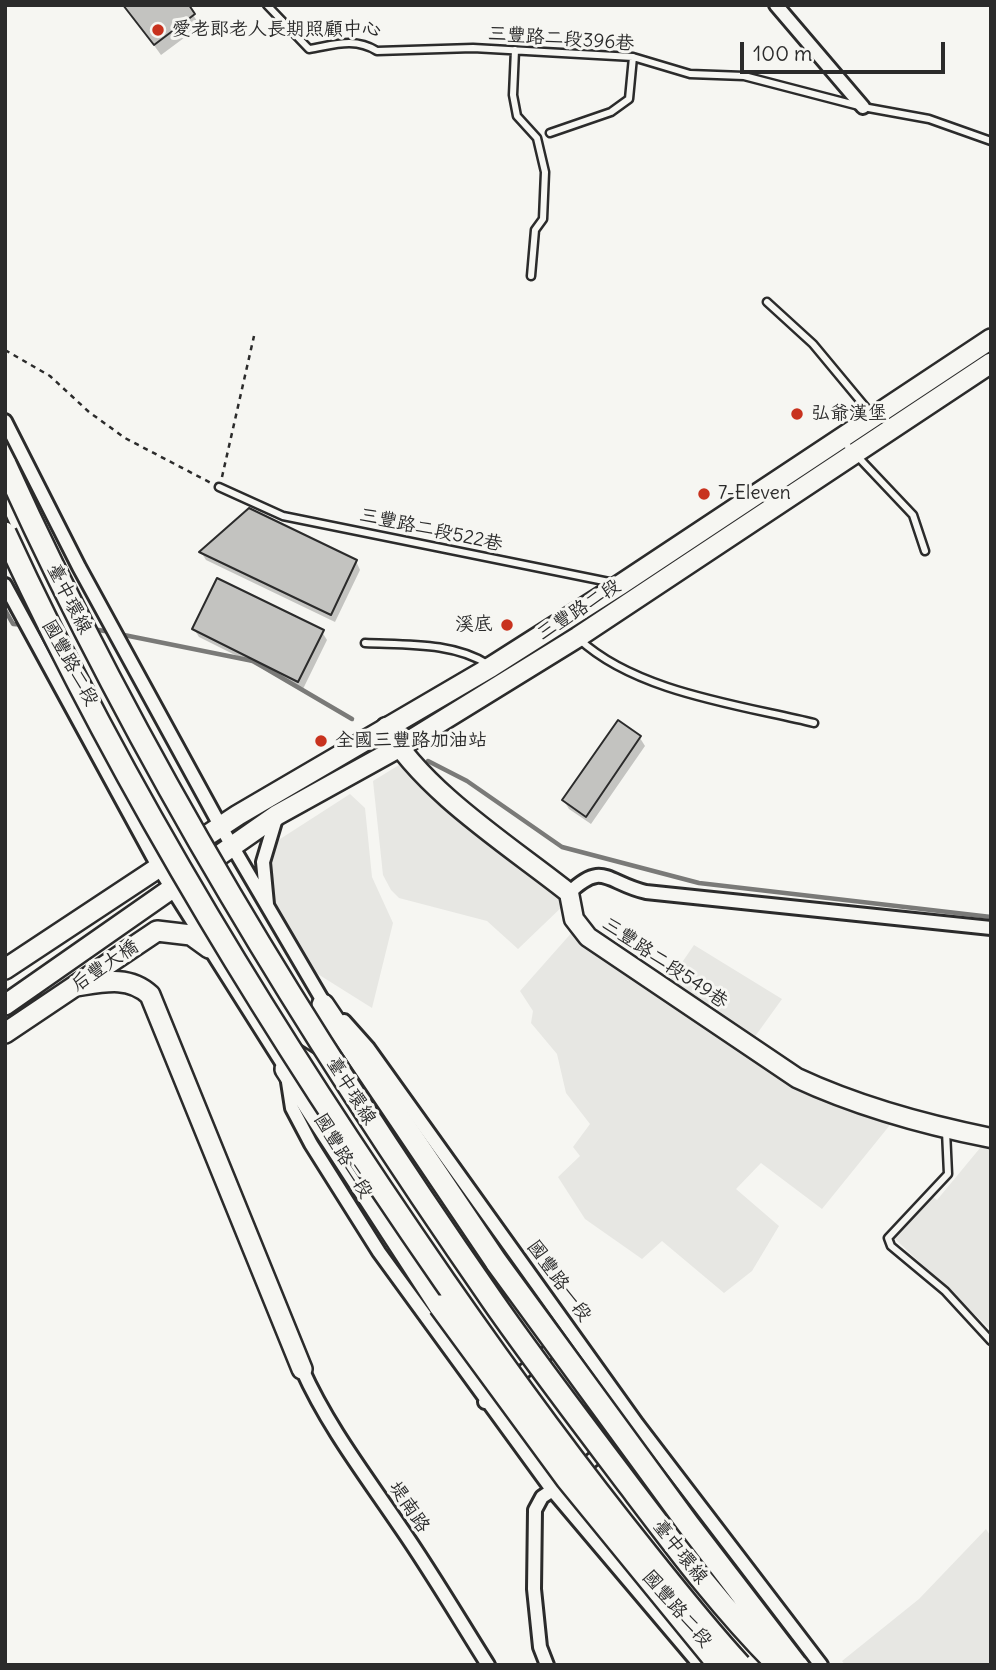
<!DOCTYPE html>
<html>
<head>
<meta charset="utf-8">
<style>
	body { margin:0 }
	#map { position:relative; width:996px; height:1670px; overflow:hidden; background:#f6f6f2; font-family:Delius,sans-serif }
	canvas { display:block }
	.frame { position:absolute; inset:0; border:7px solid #2b2b2b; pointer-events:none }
	.scale { position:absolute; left:740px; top:42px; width:205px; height:32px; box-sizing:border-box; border:4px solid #2b2b2b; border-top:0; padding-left:9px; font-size:21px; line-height:24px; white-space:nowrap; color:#2b2b2b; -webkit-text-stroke:5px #f6f6f2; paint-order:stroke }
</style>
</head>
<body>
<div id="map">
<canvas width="996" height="1670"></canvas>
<div class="frame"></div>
<div class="scale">100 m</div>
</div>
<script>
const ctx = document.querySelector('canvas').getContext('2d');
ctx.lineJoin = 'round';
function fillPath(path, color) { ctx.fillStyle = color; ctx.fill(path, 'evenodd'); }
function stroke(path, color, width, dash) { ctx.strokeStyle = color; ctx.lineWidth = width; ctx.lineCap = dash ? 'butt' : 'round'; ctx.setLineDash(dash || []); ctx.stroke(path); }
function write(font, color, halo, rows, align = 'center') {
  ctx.font = font + ' Delius,"LXGW WenKai TC",sans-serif'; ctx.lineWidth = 6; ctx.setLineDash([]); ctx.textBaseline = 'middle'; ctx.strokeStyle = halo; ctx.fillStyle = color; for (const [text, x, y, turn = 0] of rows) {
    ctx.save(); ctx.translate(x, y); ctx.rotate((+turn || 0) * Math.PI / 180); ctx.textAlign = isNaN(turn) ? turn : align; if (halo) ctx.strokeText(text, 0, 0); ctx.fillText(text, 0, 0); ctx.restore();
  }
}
fillPath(new Path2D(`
	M399,765L406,767L567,902L518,949L487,921L399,898L391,890L383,875L373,781Z
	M350,794L365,808L372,877L393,923L372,1008L313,971L288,947L262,904L255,869L263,850Z
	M574,930L661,993L694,945L782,999L746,1049L894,1120L822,1209L761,1163L736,1189L779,1226L752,1271L724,1293L662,1241L642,1259L585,1219L558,1177L580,1156L573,1147L590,1124L566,1093L557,1054L531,1023L533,1011L520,991Z
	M985,1142L991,1144L990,1329L893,1237L931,1196L937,1200Z
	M986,1529L991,1537V1665H845L842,1661L919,1599Z`), '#e7e7e3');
fillPath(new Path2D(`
	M125,5H187L200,26L161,55Z
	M201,552L356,561L360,570L335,622L206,560Z
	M194,629L322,632L327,640L303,689L199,637Z
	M618,723L640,738L645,746L591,824L569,809L564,801Z`), '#0003');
stroke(new Path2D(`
	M5,610L13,624L41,626
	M92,629L111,632
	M119,634L253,661L352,719
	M428,761L467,781L562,847L699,883L991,917`), '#7a7a78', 4.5);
const building = new Path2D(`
	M123,5H189L195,14L154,45Z
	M249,508L357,560L331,615L199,552Z
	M217,578L324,630L298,682L192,629Z
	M618,720L641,736L586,817L562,800Z`);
fillPath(building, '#c3c3c0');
stroke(building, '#2b2b2b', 2);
const lane = new Path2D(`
	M267,5L309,49C334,45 354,37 377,51L473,48L633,57L690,74L744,76L863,107L929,119L991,141
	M515,50L513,95L517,116L537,138L545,172L543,219L535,230L531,276
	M550,133L611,112L629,99L633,57
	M767,302L813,344L872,415
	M842,440L913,515L925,551
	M219,487L283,516L614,583
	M579,639C636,692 740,705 814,723
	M365,643C405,645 454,642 489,665
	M946,1131L948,1174L888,1238L891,1246L945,1291L991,1341`);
const street = new Path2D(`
	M776,5L863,107
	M5,421L79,567L221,827L327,1008
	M5,497C62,626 131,749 199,872
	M5,585L159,868L286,1069L292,1108L311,1144L379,1252L553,1491L700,1665
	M569,893C603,860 607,883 646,892L991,928
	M267,904L263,862L277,815
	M344,1021L368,1048L637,1424L821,1665
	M302,1369C328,1427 366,1476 401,1528C432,1573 459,1619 488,1665
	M485,1402L561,1342
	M577,1472L626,1433
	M547,1665L540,1647L534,1589L535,1510L542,1497L557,1487`);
const secondary = new Path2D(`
	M386,727C424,792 510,846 569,893L574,919L588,937L797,1078C857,1106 926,1125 991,1138`);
const primary = new Path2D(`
	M5,969L238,815L491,667L620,585L991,339
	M76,986C102,982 129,975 150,995L302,1369
	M5,1005L277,815L398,748L578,637L991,363
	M5,1033L157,931L191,935L209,948`);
const highway = new Path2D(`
	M199,872L283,1010L304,1033L326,1047
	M323,1005L497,1263
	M286,1069L440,1306`);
stroke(lane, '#2b2b2b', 11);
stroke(street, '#2b2b2b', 18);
stroke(secondary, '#2b2b2b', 23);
stroke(primary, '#2b2b2b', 24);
stroke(highway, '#2b2b2b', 26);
stroke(new Path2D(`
	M5,350L50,376L89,412L125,438L211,483
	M222,477L254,336`), '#2b2b2b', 2.5, [5, 5]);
stroke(lane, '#f6f6f2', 6);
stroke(street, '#f6f6f2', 12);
stroke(secondary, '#f6f6f2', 18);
stroke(primary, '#f6f6f2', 19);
stroke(highway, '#f6f6f2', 21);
const highwayBridge = new Path2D(`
	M5,464C139,760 309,1037 494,1303C538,1366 585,1427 631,1488C678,1550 723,1610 778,1665
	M5,533C126,796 281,1045 445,1282C509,1374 574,1463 644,1550C675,1589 706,1628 740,1665
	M497,1263L688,1524L796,1665
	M440,1306L567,1479L719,1665`);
stroke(highwayBridge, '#2b2b2b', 26, []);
stroke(highwayBridge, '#f6f6f2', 21);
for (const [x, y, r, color] of [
	[158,30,7,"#c8321e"],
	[797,414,7,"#c8321e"],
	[704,494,7,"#c8321e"],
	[507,625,7,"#c8321e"],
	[321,741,7,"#c8321e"]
]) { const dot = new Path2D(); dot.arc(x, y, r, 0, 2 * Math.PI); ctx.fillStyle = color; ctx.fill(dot); stroke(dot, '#f6f6f2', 2.5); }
write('19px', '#2b2b2b', '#f6f6f2', [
	["愛老郎老人長期照顧中心",172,30],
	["弘爺漢堡",811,414],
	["7-Eleven",718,494],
	["溪底",493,625,"right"],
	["全國三豐路加油站",335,741]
], 'left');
write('19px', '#2b2b2b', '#f6f6f2', [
	["三豐路二段396巷",561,39,4],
	["三豐路二段522巷",431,530,12],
	["臺中環線",69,599,63],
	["三豐路二段",579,610,-33],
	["國豐路二段",70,663,61],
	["三豐路二段549巷",665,963,34],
	["后豐大橋",105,966,-34],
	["臺中環線",351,1091,58],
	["國豐路二段",343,1156,59],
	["國豐路一段",559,1281,54],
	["堤南路",409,1507,56],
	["臺中環線",680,1552,52],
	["國豐路二段",677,1609,49]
]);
</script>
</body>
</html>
